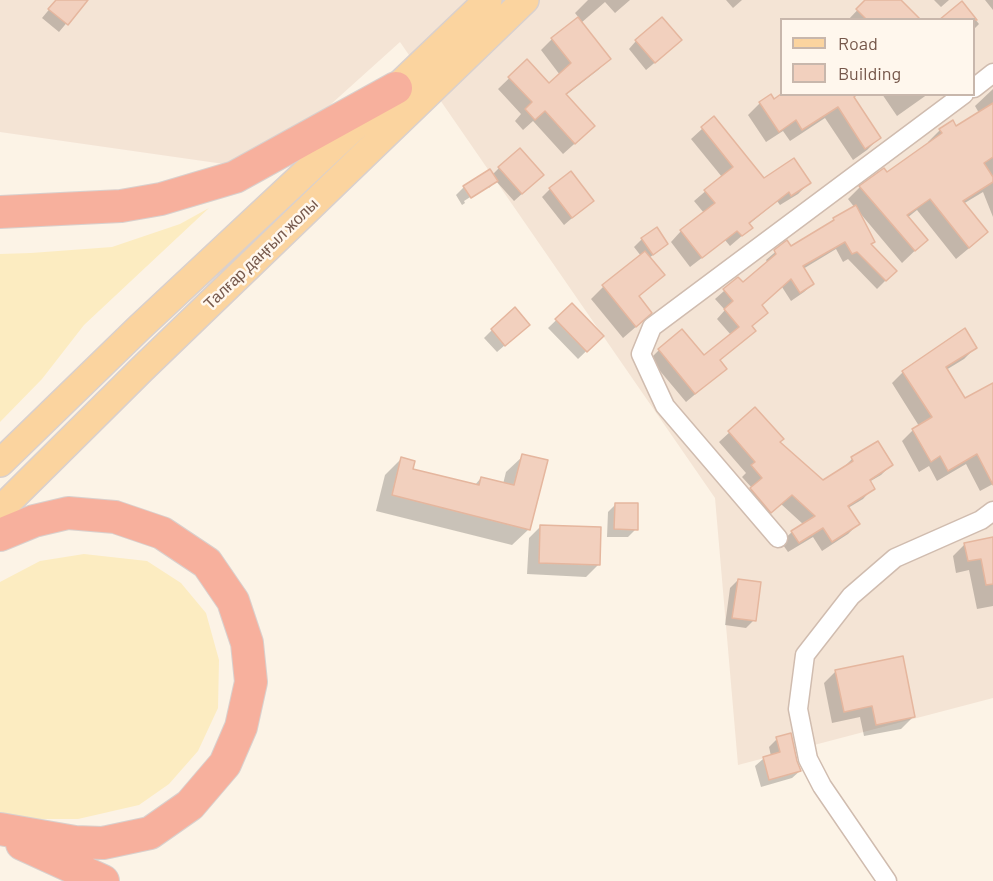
<!DOCTYPE html>
<html>
<head>
<meta charset="utf-8">
<style>
	body { margin:0 }
	#map { position:relative; width:993px; height:881px; overflow:hidden; background:#fcf3e6; font-family:Barlow,sans-serif }
	canvas { display:block }
	.legend { position:absolute; left:780px; top:18px; width:195px; height:78px; box-sizing:border-box; background:#fff7ed; border:2px solid #c8b7ac; margin:0; padding:8px 10px; list-style:none; font-size:18px; color:#76584b }
	.legend li { display:flex; align-items:center; gap:12px; height:30px }
	.legend b { width:30px; border:2px solid #c8b7ac }
</style>
</head>
<body>
<div id="map">
<canvas width="993" height="881"></canvas>
<ul class="legend">
<li><b style="height:8px;background:#fbd49f"></b>Road</li>
<li><b style="height:16px;background:#f2d0be"></b>Building</li>
</ul>
</div>
<script>
const ctx = document.querySelector('canvas').getContext('2d');
ctx.lineJoin = 'round';
function fillPath(path, color) { ctx.fillStyle = color; ctx.fill(path, 'evenodd'); }
function stroke(path, color, width, dash) { ctx.strokeStyle = color; ctx.lineWidth = width; ctx.lineCap = dash ? 'butt' : 'round'; ctx.setLineDash(dash || []); ctx.stroke(path); }
function write(font, color, halo, rows, align = 'center') {
  ctx.font = font + ' Barlow,sans-serif'; ctx.lineWidth = 5; ctx.setLineDash([]); ctx.textBaseline = 'middle'; ctx.strokeStyle = halo; ctx.fillStyle = color; for (const [text, x, y, turn = 0] of rows) {
    ctx.save(); ctx.translate(x, y); ctx.rotate((+turn || 0) * Math.PI / 180); ctx.textAlign = isNaN(turn) ? turn : align; if (halo) ctx.strokeText(text, 0, 0); ctx.fillText(text, 0, 0); ctx.restore();
  }
}
fillPath(new Path2D(`
	M0,0H993V698L738,765L715,498L400,42L259,169L0,132ZM782,20H974V94H782Z`), '#f4e4d5');
fillPath(new Path2D(`
	M209,208L84,325L42,379L0,422V254L31,253L112,247L180,224Z
	M84,554L147,561L181,583L206,613L219,660L218,708L198,751L169,784L139,805L78,819H31L0,812V582L40,561Z`), '#fcecc1');
fillPath(new Path2D(`
	M57,0L85,1L59,32L42,18Z
	M588,0H630L615,13L605,2L581,23L609,59L598,70L566,95L582,137L563,154L533,121L523,130L515,121L521,114L498,89L527,61L549,85L560,75L541,50L552,39L579,18L575,13Z
	M726,0H742L733,8Z
	M867,0H899L905,20H848Z
	M934,0H949L941,7Z
	M985,0H993V10Z
	M962,3L979,24L974,29V20Z
	M636,41L672,48L646,70L629,49Z
	M993,89V217L983,192L963,204L986,232L974,244L956,259L917,210L907,218L926,240L902,263L860,213L873,242L870,245L895,271L877,289L848,259L843,262L836,249L803,269L813,284L804,292L791,301L782,287L760,305L766,313L751,327L754,331L719,361L725,369L686,402L650,359L659,350L704,357L731,335L717,319L725,310L715,299L724,291L738,279L743,284L768,263L766,260L787,242L790,248L826,226L834,219L855,208L848,199L860,187L886,174L929,144L928,142L940,130L956,128L979,113L975,106Z
	M851,94L879,138L867,150L853,160L825,118L790,141L783,131L766,142L748,115L760,103Z
	M882,94H928L897,116Z
	M714,118L763,180L809,183L798,194L780,205L777,201L748,225L751,228L730,246L725,240L690,267L671,242L681,231L704,213L694,201L722,177L691,139Z
	M499,168L534,183L514,201L496,181L489,188V185L464,201L465,203L462,205L456,195L464,187L492,175Z
	M550,189L592,201L564,225L542,197Z
	M642,239L667,244L649,258L663,275L638,297V325L623,338L591,299L603,287L641,256L634,247Z
	M572,305L602,336L578,359L548,328Z
	M492,330L520,332L497,352L484,338Z
	M975,348L964,359L946,370L965,400L993,385V484L980,491L966,464L937,481L929,466L919,472L902,441L913,430L919,426L892,383L903,372Z
	M755,409L779,443L823,481L842,469L852,459L891,465L881,475L869,482L873,488L863,499L848,508L858,524L848,534L822,551L813,537L788,552L781,542L792,532L804,525L781,504L760,522L741,499L752,488L742,477L746,473L719,442Z
	M523,456L529,529L512,545L376,511L385,475L401,459L411,470L474,486L481,478L503,484L506,472Z
	M616,504L636,529L628,537H607L608,512Z
	M541,526L598,565L586,577L527,574L529,538Z
	M993,538V606L977,609L969,570L956,573L953,556L965,544Z
	M738,580L754,620L746,628L725,625L730,588Z
	M836,671L914,716L901,729L864,736L860,717L832,723L824,683Z
	M777,739L796,762L800,771L792,778L761,787L755,766L763,759L771,756L769,747Z`), '#0003');
const building = new Path2D(`
	M56,0H88L68,25L48,9Z
	M865,0H901L921,20H867L856,9Z
	M962,1L977,20H939Z
	M578,17L611,59L566,94L595,126L575,144L545,111L535,120L525,109L532,102L508,77L527,59L549,83L571,63L551,38Z
	M662,17L682,40L655,63L635,40Z
	M771,94L774,99L781,94H857L854,97L881,138L865,149L838,107L802,130L796,120L779,132L759,102Z
	M993,103V157L984,163L993,177V182L963,201L988,232L969,248L930,199L907,215L928,240L915,251L859,186L884,168L887,172L942,133L939,129L953,120L956,126Z
	M714,116L764,178L794,158L811,183L791,196L789,192L749,223L753,228L742,236L737,231L702,258L680,230L715,203L704,190L733,167L701,127Z
	M520,148L544,175L522,194L498,167Z
	M490,169L498,181L471,198L463,186Z
	M571,171L594,201L572,218L549,188Z
	M856,205L875,242L871,244L897,271L886,281L857,252L852,254L845,242L803,266L814,284L800,293L791,279L762,305L768,313L752,326L756,331L720,360L727,369L695,394L658,349L682,329L704,355L739,327L724,309L733,301L723,289L738,277L743,282L776,254L774,250L787,240L791,246L834,220L833,218Z
	M657,227L668,244L653,255L641,238Z
	M645,251L665,275L639,296L652,313L636,327L602,285Z
	M572,303L604,336L587,352L555,319Z
	M515,307L530,325L505,346L491,329Z
	M965,328L977,348L946,367L965,398L993,383V485L977,454L948,471L940,456L931,462L912,429L932,417L902,371Z
	M755,407L784,439L780,442L823,480L853,461L851,457L878,441L893,465L870,480L875,489L848,506L860,524L832,542L823,528L799,543L791,531L815,516L792,495L771,513L750,488L762,478L751,465L755,462L728,431Z
	M522,454L548,460L530,530L392,495L401,457L415,461L413,469L479,485L481,477L514,485Z
	M615,503H638V530L614,529Z
	M540,525L601,527L600,565L539,563Z
	M993,537V584L986,585L981,559L968,561L964,543Z
	M738,579L761,582L756,621L732,618Z
	M903,656L915,717L876,725L872,706L844,712L835,670Z
	M791,733L797,761L801,771L769,780L763,757L780,752L776,737Z`);
fillPath(building, '#f2d0be');
stroke(building, '#e5b69e', 1.5);
const street = new Path2D(`
	M974,88L993,73
	M778,538L665,406L641,354L652,327L964,94
	M887,881L822,786L808,759L798,709L805,655L851,596L895,558L981,520L993,511`);
const primary = new Path2D(`
	M0,463L139,328L396,88L488,0
	M0,510L142,369L525,0`);
const highway = new Path2D(`
	M0,212L121,206L161,199L235,177L396,88
	M0,535L34,521L68,513L115,517L162,533L207,563L233,601L247,643L251,682L241,727L225,764L190,805L150,833L103,843L75,842L0,829
	M22,844L103,881`);
stroke(street, '#d0bcaf', 21);
stroke(primary, '#d9d0cd', 30);
stroke(highway, '#d9d0cd', 34);
stroke(street, '#fff', 18);
stroke(primary, '#fbd49f', 27);
stroke(highway, '#f7b09d', 32);
write('16px', '#76584b', '#fff7ed', [
	["Талғар даңғыл жолы",261,254,-44]
]);
</script>
</body>
</html>
